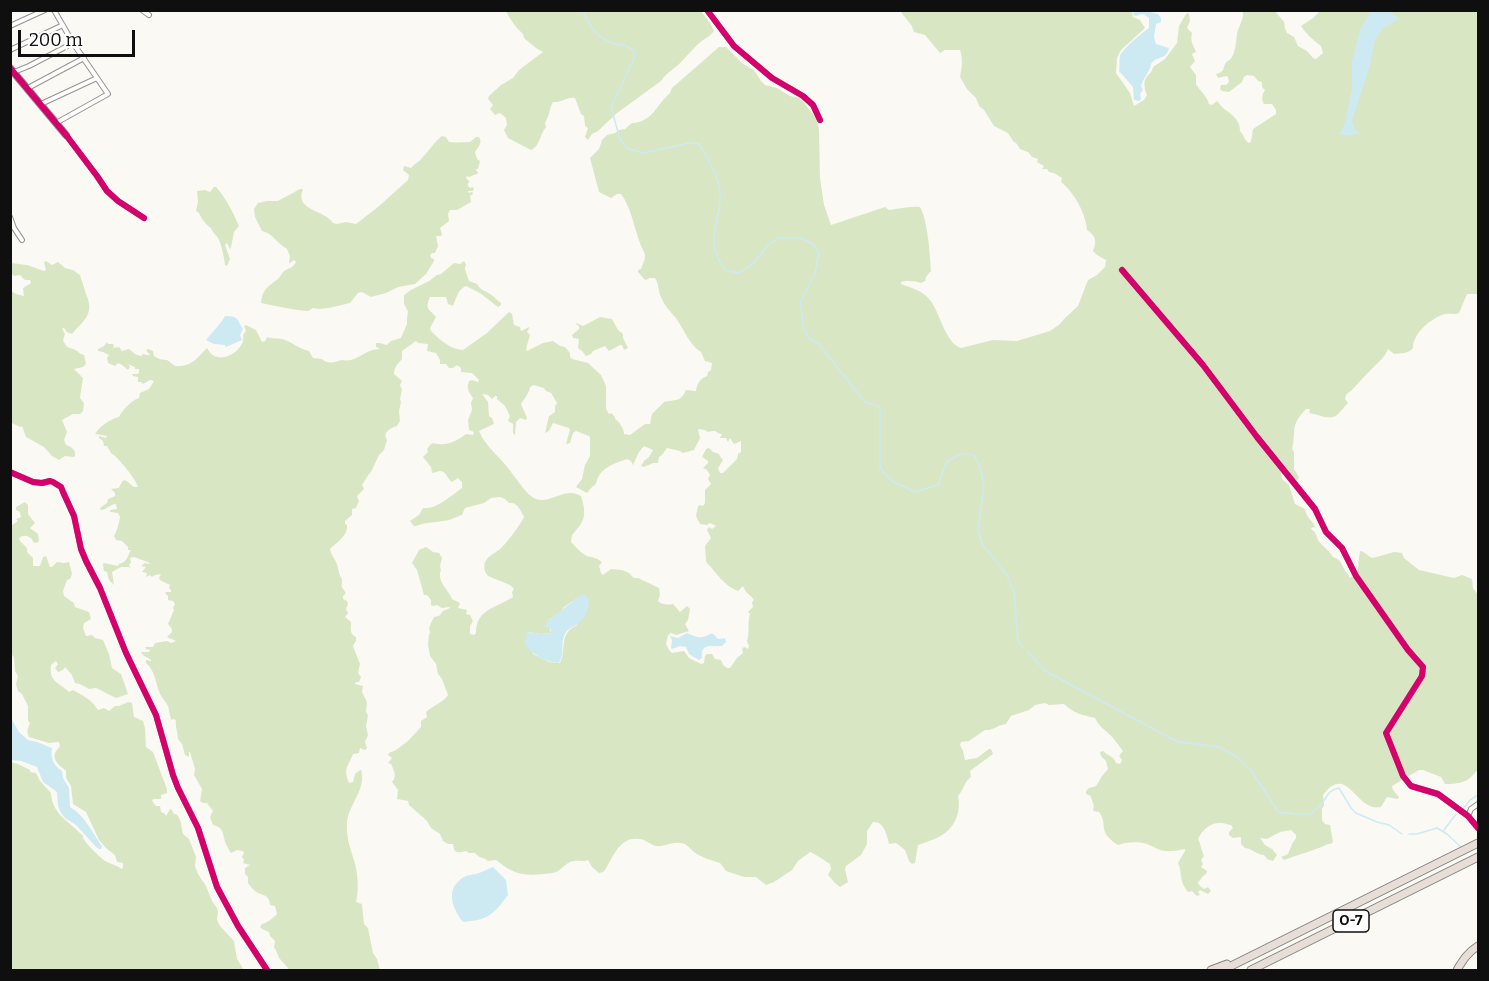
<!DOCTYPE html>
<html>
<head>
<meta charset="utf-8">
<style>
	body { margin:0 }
	#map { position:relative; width:1489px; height:981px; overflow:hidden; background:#fbf9f4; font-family:Bitter,serif }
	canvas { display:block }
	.frame { position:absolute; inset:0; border:12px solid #0f0f0f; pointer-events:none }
	.scale { position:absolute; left:18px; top:30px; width:117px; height:27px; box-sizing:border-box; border:3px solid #0f0f0f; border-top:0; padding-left:8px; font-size:18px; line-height:21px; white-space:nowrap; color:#0f0f0f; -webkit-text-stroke:4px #fff; paint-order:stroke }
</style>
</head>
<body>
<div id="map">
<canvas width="1489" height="981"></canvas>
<div class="frame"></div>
<div class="scale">200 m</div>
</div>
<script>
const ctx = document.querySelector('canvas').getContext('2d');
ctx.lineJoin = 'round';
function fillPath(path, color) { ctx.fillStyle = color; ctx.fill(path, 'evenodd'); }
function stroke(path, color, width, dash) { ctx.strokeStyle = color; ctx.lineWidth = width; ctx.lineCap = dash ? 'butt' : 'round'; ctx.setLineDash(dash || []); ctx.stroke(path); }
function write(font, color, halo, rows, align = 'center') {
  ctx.font = font + ' Bitter,serif'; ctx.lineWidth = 6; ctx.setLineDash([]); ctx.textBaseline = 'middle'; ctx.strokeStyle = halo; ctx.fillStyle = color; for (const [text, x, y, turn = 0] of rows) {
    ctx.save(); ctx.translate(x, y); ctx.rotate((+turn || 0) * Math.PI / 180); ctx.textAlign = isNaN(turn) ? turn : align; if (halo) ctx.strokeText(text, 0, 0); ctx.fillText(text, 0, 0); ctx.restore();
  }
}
fillPath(new Path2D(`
	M506,11H701L710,23L714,31C710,36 708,37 703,40C695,46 689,54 682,61C676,68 667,72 661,81L617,113L598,131L592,134L588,140L585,137L588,128L585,126L584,116L581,114L575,98C568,96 561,103 553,102C549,109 550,115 545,123L546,127C540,134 540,146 531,150L508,138L504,130L507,125L506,118L500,113L495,115L490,109L493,105L488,99L489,96L501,85L513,78L519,70L543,52L536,48L524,38L523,34C516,28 510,19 506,11Z
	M900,11H1132L1133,17L1140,20L1145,28L1121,50L1117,58L1116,73L1130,93L1134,106L1144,100L1147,95C1145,91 1143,82 1146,78C1149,73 1152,73 1153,67L1165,59L1177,43L1179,26L1186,14L1189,13L1190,21L1187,28L1192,33C1190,42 1193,44 1196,52L1192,54L1195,61L1190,67L1196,75V84C1200,91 1207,96 1209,104L1212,105L1217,101C1219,103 1221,106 1223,108C1232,115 1240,119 1240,131C1244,135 1244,140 1249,143L1251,142L1253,129L1276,114V110L1272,104H1264C1261,98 1262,95 1265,90L1262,87V82L1258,81L1254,76L1247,75L1244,77L1242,82L1229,92L1222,91L1220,89L1221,85H1226L1229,82L1228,77L1226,76L1218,78L1216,74C1225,71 1222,71 1225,64C1228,59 1229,62 1232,57C1236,50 1236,41 1237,34C1239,25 1244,19 1243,11H1275L1284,22L1285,28L1287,33L1294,37L1298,46L1307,51L1313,58L1316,59L1323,53L1321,46C1313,40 1306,34 1301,26L1313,18L1320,11H1478V294H1467L1459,313C1454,315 1451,313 1445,314C1431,318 1413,333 1413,348C1408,354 1402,353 1394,354L1388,349C1384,359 1377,363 1370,371C1361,379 1355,388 1346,395L1345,399L1348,403C1345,406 1342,410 1338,414C1331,422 1319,414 1309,413L1310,409H1306C1289,427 1297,429 1292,449L1294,452V469L1299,477L1297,482L1282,468L1280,470L1282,479L1289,485L1295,504L1305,509C1306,517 1312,520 1315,527L1311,528L1312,530L1314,531C1316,534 1317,537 1318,540C1322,546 1328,549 1333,557C1344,560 1341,569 1349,575V578L1357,574L1360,551C1366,552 1368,557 1373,558L1394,552L1402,553L1404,558L1419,570L1454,578L1462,575L1472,579L1473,588L1478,595V770C1475,772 1474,774 1471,777C1465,783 1456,784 1447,784H1445L1441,777L1423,770H1419L1392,786L1393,790L1399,797L1398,799L1387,797L1381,807C1355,812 1348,762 1323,795L1324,805L1322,809V820L1325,824L1330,825L1333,842L1331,844H1328C1314,851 1299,854 1284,860L1281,857L1288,854L1292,844L1296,838V835L1291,830L1280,832L1267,839L1260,838L1265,845L1272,849L1277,855L1273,861L1267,859L1264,855C1257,855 1253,849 1245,848L1241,844V837L1233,838L1229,835V832L1233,828L1231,825C1228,825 1225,823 1221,823C1211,822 1202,830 1198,839C1201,844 1201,850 1204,856L1201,860L1203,864L1201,867L1207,871L1206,874L1202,877L1201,879L1198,882L1199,885L1204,889L1208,887L1211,891L1208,894L1200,890L1198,892L1200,895L1197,896L1192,891L1188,892C1178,879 1183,874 1178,863L1185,851V849C1178,850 1173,852 1166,851C1159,851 1153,846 1147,844C1139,841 1125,842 1118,845C1096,831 1109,825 1099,812L1094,811L1093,809L1094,806L1091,797L1089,795L1086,794V791L1089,788L1096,786L1102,776L1108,769L1106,761L1101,756L1100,752L1103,751C1108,756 1114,756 1116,763L1120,764L1122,760L1119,756L1123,751C1120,747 1117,743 1113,738C1107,731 1099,727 1095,718C1082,715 1073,713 1064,704L1049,705L1045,703L1035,705L1029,710L1011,716L1006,724C998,725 992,731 985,730L969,741L961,742L960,745L963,751L965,760L977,758L989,749H991L993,754L970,771L971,777C964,782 964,789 958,796C962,816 952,833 932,840C927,842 923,843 918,845L915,863L912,864L909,861L905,850L896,843L889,844C887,835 884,821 873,822L867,831V844L861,855L846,866L845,869L848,882L840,887L835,883L828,875L831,869L830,864C825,861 814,853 810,852L798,861L792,870L774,882L766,885L756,877H744L726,871L720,863C711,860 702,858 694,852C689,848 687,843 679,843C672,842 664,847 656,846C651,845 645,839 639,839C620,836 613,857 605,870L603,872L599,873L592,867L588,860C583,862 579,860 574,861C567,862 563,868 558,871C553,874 549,873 544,874C522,876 513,874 496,860L488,861C484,857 478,858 475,853H469L466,851C458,853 454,854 453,844H448L443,841L440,834L431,828L427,821L409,805L408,801L397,799L398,790L392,782C397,777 394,770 391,764L388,763L392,758L388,755L389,753L396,750L408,741L421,727V721L427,717L426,712C432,706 443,703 448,695L442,679L438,674L436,664L430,656L428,645L429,635L430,632L429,629L430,625L434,617L439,616L443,611L450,608L449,607L442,608L437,605L433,606L431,605V600L427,595H424L417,570L412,563L419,550L426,547L433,552L439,553L442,558L440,566L441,570C436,581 449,590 452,599L460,603L458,608L467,610L466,614L470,615L473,621L470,626V634L474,635L476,633C476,609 496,608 513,597L512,592L514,589L510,585L488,576C485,572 483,568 485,562C488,556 495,553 500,549C506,544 521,524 524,517C520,510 518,502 509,503L505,499L500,497L491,498L484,503L465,508L462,515C458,516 455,518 452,519C440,523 428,521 416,526H414L410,521L419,515L423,508C436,510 452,495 462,488V482L458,478L452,482C447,479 447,471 439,471C436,472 434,473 432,473L431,467L423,457L428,452L427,449L430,445L433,443C445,447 457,441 466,434L473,435L474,432L469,430L468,420L472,410L471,403L473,398C469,392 466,389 469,381L472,380L478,382L479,380L472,373L461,372V368L457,365L453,368H449L446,364H440V360L436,353L427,351L428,344L418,343L416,341L402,351V359C398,364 394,367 394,374L402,381L400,385L402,390L400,399L401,402L399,411L400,421L397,426C391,428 382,432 387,440L384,450L379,455L371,472L369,474L362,485L364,489L357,496L359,501L356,508L352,509V515L345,521V524L347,525C348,536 337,542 330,549C331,555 334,557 336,562C339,568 338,574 342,579C342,589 340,584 346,593L343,596V599L347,601L348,604L346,609L348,613L345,617L351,622C351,628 349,634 356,637V641L353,646L360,664L358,673L361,677L359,682H356L355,684L363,686L362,692L367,702L366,712L368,715L366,726L368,735L365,742L367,748L365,750L360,748L359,753L353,754C348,767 343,768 349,783L353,782L355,774L360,770H361C367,789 348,805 347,823C346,836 350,848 354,860C358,873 359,890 356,902L362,904L364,924L368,928L373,953L377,959L380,970H288V968L279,958L276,950L274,948L275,941L270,936L269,932L262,929L260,927L262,924C267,923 273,918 277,914L275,906L270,905C269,896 266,896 258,893C254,891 251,887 248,883V877L245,874V868L250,865L243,863L244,860L242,857L244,853L243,851L237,850L231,853C231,853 226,845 226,844C222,834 225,828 213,825C210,816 209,819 213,811L207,803H203L200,801L202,789L194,775L195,769L190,752H189V757L185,755L182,744L178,739C178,732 175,727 176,721L174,719L171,720C170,716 169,710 168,706C166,702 162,698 160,694C156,684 155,670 146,663V660L151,661V660C148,657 143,657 141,652H149L150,650L146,649L145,647H153L155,643L167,641L171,643L176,641L167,637L172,632V629L168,624L174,610L173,608L175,604L173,601L168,600V596L165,593L166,592H171V590L169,588L170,585L160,580L159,578L161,574L155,575L152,577L150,575L146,577L147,573L142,572L146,567L141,566L145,563L149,564L150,563L134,557L130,558L131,562L129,565L131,569L129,567H121L112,572L114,585L109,580L107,572L104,571L103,564L104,563L118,566L119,564C128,562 127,556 131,550H128V547L122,541L116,540L114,536C117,530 119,524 120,517L118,513L110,512V510L117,509L116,504C110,504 107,510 101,510L100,508L107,503L108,499L115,496V493L111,489L119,488C124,475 126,481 134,487H138C135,478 118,457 111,453L107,446H104L103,441L99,438V436L106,438L107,436L95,434C100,426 110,419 119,417C123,409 131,401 139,398L140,393L149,389L154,381L150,380L143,384L141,382H138V377L133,376L132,374H137L139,373V369H135V367L128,364L130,367L128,370L122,365L118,363L115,366L108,363L107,358L109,355L103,352L98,351V349L104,346L107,342L108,344H113L114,346L113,348L119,347L122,351L129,349C133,352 136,356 142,356V354L147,355H150L146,350L148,349L153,351L154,356C159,359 162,360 167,360L175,366C192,367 196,359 207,348C217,369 247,350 243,335L246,331L244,326L246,325L256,330L262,342L265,341L267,337C272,339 277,338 282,339C292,342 299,349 309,351L313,358L322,359C328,365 335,362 342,360C357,363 365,349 379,349V348L376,347V343H379L387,345L391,341L401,338L407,324V318L408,311L404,304V295L411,290L429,281L437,275L441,274L454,263L460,264L464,261L466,264L465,269L469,281L477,284C481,292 488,291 494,297C496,299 498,301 501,303V305L498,307L480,293L466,286C458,289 456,299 453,306L448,304L446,297H430C424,310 430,309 436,317L430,328L431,331C440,340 450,349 463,350L487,333L509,312L512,314L514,325L520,327L521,331L529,327V329L527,332L530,335L526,349L527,351L543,343L553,341L560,346L565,347L570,353V357L572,359L588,363L601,375L606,386V409L609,414L611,413L615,417V419C619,421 624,429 624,434L630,435L645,424H650L652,414L664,402C675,399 680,403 686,390L696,391C697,384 700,378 707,376L708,372L711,370L712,363L705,361L701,352C689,345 683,327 675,317C669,310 664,305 661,297C658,291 659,284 655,278H649L648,279L645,280L638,272V270L641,269C642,265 645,261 645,256C645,252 641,247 640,243C634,227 631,207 621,194H617L611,198L599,192L590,158L599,149L602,140L607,135L615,133L619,130L625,129L632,123C653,122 656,105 670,93L672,88L719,47H726L743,64L754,70L761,81L765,85L777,88L790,96L800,98L817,119L819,130L820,178L824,205L831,225L885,207L889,210C900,209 909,206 920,207C928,221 930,255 931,271L926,277L925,281L921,283C916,281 907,280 901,282V284C911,288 922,290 930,300C940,312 945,343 961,348L993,340L1017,341L1050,331L1060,324L1064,319L1078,306L1088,280L1097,275L1105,267L1106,260C1102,258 1096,255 1093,251C1097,241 1096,236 1087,230C1086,214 1074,192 1061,182L1062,178L1054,173L1049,172L1047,169H1042L1044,166L1037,162L1038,159L1032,157L1028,152L1020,149L1017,144L1013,141L1008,133L994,126L984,110L979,106L976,98L967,89L960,77C962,69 963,58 960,50H945L940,53L925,35L914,32L912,26ZM534,385L544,388L546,391L551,393L557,403L555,406V412L549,416L545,433L549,431L553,423L569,428L570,430L566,444L570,443L573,433L576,431L589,436L590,438V456L585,465L582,479L576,487L587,493L592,487L596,484C599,468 613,464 627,459L631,461L633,465L639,452L644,446L653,450L649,457L644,461L641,466L644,467L653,463H658L659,457L662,455L667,448L680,451L683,453L694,450L700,438L698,429L705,430L708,432C719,429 714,433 722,434L720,438H726L728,442L730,438L734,444L741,441V452L738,454L737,459L723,473H720L718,468L723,460L721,458L719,454L713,452L709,448L706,449L702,457L708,461V463L703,468L707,470L710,475L708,479L711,484L705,490V503L703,506L700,505L698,506L696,516L700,524L707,525L710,523L716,526L712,529L709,527L707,530L711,538L705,546L706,561L707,563C717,573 724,586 738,591L743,586C746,594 750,594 754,600L752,602L753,607L748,612L750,614C747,623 750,632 747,641L749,646L748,649L744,647L742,649L743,653L737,658L730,668H727L723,665L721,660L715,659L712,654H707L705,656L704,663L701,664L689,658L684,651L672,653L669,650L666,644L668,635L671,633L676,635L689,631L685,624L688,620L690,609L687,606L680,612L673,604C668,605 662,605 658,601L660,595L659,588L638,578H634L629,573L622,570L611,569L603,575L601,573L599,566L602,562C596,557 594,558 587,556C583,555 574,545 571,542L572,535C585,521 587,515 581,496C566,486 551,504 536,499C527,496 514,475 508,468C498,455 485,446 479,431L494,424L492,418L489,416L488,402L482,394L488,395L492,399L495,396H497V399L505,406L510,416L508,421L513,424V433L515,435L516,422L520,418L526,420L527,418L521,404C524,399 530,392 530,387ZM579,597L577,625C558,634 567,648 560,663L549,662L533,654L528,632L541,634L551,633L548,620L561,612L564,607Z
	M442,136L446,137L449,142C456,143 463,142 470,142L476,137H479C483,143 478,147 475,152L477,159L480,161L478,169H476L477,172L479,173L469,177L467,176L466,178L470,182L468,183V186L470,188L473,187L474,189L473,191H468L469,193L472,192L473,194L470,196L471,202L457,210H450L448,214L449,221L440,228L442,234L441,236H436L438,246L435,253H432L430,255L431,258L434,259V261L426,274L415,284L398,287L386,293L371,297L362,292L358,293L350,303L329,308L319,309L313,308L308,311C292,310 277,306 261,303C262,290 268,286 278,279C280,277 282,273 284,271C290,267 292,269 296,262L294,260L290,263L289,262L290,256L287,249C277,244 273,233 262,231L255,217L254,209L258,203L267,201H278L300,189H303C294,211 324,209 333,223L337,224L346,222L356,224L378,207L408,180L409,175L403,170L404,166L411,168C414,164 419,162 422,158C428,152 435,141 442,136Z
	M214,187H216C226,198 233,212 239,226L234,232L231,247L230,249L227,243L225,245L230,259L227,266L225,265C224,257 222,247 219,240C217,235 213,234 211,228C206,225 201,218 199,213L196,211L198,202L197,191L205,190L210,192Z
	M46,261L52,265L58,262L65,268L73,270L80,275L86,294C95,314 84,320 72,334L67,332L64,328H62L65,334L63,340C68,351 70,346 77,351C79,353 81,354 84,355L86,364L83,367L74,369L83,378L80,398L84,403L83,411L80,414H73L62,420L67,432L64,440L66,445C71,447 76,449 75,456L73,457L65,456L59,460L52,456L44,447L26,437L22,426L20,427L12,423L11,420V291L16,294L24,296L23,288L31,283L30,280H25L20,275L14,276L11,273V263L27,265L44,271L46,270L44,262Z
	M600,317L612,319L618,330L623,334V338L628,348L624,350L622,345H620L609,351L605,346L593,351L591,354L586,356L582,351L578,348L579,339L573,338L572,335L579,329V326L576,324L577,323L583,326Z
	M25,502L28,505V514L35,523L30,528L38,534L39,541L37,543L33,542L32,539C28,536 24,534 19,538L20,541L27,548V552L33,558V566H40L43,557L46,556L50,567H52L57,562L64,563L69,562L72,574L70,579L67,580L63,591L64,596L74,603L75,607L89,612L91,619L84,623L83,628L86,636L92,635L95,638L103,640L109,654L112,668L121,674L128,694L116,698L96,688L89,689L80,684L75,683L72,675L65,667L63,670L58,672L55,668L58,664L56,661L51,665C49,683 59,682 69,692L73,690C85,697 90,698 98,710L104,708L109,711L115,706H119L128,702L132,703L134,717L143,721L145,728L146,747L153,752L167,789V793L161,795V799H153L152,801L156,806H160L161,812L164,813L166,816L170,809L172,810L174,814H176C182,819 181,827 183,834L189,839L191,844L196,857L195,866L198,874L206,886L212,901L217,908L218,912L217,920L220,926L234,941L237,959L244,970H11V762L18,764L30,770V772L36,773L40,781L51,793C52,813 67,820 80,833C86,838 81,835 85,841C88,846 101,858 105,861C111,864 116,865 122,869L123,867V863L117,862L115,855L107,849L99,840L86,812L73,804L71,786L66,778V771C61,767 52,760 55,753C56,750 59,748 60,746L59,742L49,743L29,737C26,731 28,728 30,723L28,721V706L22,694L18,691L16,684L18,676L15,671L14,657L10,653V585L12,583L10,581L11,526L18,521L16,519L21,517L20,512L16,510V507Z`), '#d9e6c4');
fillPath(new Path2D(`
	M1135,10L1146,11L1158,14L1161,18V22L1156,24L1154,37L1156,44L1169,48C1166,61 1157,55 1151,64C1150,65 1151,67 1150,68C1147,75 1143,79 1141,86L1143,90L1140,94L1141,99L1139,101L1134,100L1133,87L1119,71C1120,67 1119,60 1120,56C1122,49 1142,33 1149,28V18L1143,14L1135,16L1133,14Z
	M1371,11H1389L1399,19L1382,29L1375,40L1370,65L1352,120L1354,129L1361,133L1350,135H1340L1345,122L1352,89V62L1360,29Z
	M225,316C238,316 237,319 243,329L240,335L242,340L226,347L225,345L214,344L206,340C212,332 221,324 225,316Z
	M584,594L589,599C588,610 587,618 576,625C572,627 568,629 565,634C560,643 565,654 559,663C545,662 531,655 524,642L527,638L526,634L528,632L541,634L551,633V629L545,627L548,620C561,613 570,601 584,594Z
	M687,633C692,635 697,638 702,637C712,635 710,629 718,639L725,638L726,642L722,646C713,647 700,642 702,658L699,660L689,654L686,647L680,646L672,649L671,648L672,640L670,636L678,638Z
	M11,687L12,704L11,718L19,732L28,740L37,742L52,748C50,758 54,766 62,771L63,778L69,788L70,807C85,815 92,833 102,846L101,849H99L96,847L76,825L65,818L61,813L58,806L57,792L43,782L37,767L21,761L11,760Z
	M493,867L506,880L508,895C493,915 488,920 463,922C453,909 445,891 461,879C465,875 473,875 479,873C484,871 488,869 493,867Z`), '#cdeaf3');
stroke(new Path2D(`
	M583,10C589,27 598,39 616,44C624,45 628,46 634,51V59L611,107L620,139L628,149L644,153L689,143L699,144C707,156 719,178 720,192C722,224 702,238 725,270L739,273L754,263L768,245L778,238H800L813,244L819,253L815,274L800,303L804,328L809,339L818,343L865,402L880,407V468L892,481L915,492L938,485L947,461L964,453L974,455L980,466L984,487L978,530L982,544L1007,575L1014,592L1018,641L1023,647
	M1027,651L1045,671L1178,742L1220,747L1237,757L1251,770L1278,812L1296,814H1311C1314,811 1317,809 1320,806C1327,798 1327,790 1339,788L1351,808L1356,813L1377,822L1389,825L1402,834
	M1463,809L1470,800L1478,795
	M1444,830L1456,814
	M1409,834H1417L1437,828L1447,834L1463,849`), '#cdeaf3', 1.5);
const street = new Path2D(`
	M54,10L73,43L108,94L56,123
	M142,10L149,15
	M707,10L734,46L772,78L803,96L813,105L820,120
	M10,26L45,10
	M10,50L63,25
	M14,72L29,66L73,43
	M28,88L84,58
	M41,104L97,78
	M66,135L97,176L107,191L118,201L144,218
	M10,217L14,228L22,240
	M1122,270L1203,365L1257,437L1315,509L1326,532L1342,548L1356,576L1408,650L1423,667L1422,676L1386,733L1403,776L1411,786L1438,794L1468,816L1478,828
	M10,472L33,482L42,483L50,481L53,482L61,487L63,492L74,516L81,549L86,561L100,588L126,653L156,715L173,775L178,788L198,828L217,887L238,926L267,970
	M1468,816L1471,809L1478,804`);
const secondary = new Path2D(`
	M10,68L66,135`);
const highway = new Path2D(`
	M1211,970L1227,964
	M1223,970L1478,843
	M1251,970L1478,857
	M1457,970C1463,960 1468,952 1478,946`);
stroke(street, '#959492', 6);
stroke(secondary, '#8c8b89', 8);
stroke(highway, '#83827f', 9);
stroke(street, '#fefefd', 4);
stroke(secondary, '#f5f2eb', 5);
stroke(highway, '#e8ded8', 7);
stroke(new Path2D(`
	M707,10L734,46L772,78L803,96L813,105L820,120
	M10,68L66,135L97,176L107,191L118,201L144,218
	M1122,270L1203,365L1257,437L1315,509L1326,532L1342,548L1356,576L1408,650L1423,667L1422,676L1386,733L1403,776L1411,786L1438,794L1468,816L1478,828
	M10,472L33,482L42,483L50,481L53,482L61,487L63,492L74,516L81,549L86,561L100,588L126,653L156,715L173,775L178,788L198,828L217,887L238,926L267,970`), '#d6006c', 6);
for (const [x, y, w] of [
	[1351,921,36]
]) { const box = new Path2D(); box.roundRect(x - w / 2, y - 11, w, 22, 4.5); ctx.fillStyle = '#fff'; ctx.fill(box); stroke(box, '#0f0f0f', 1.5); }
write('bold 14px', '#0f0f0f', null, [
	["O-7",1351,921]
]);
</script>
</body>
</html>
